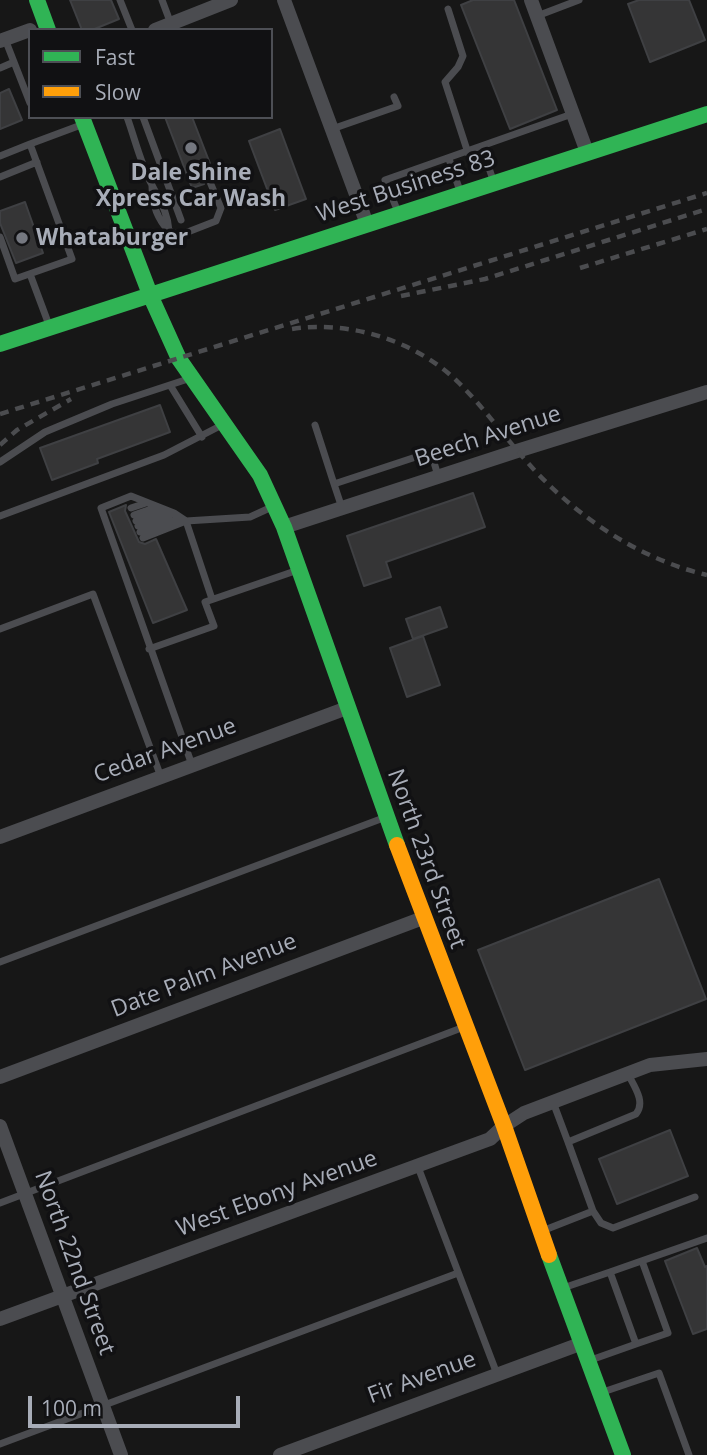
<!DOCTYPE html>
<html>
<head>
<meta charset="utf-8">
<style>
	body { margin:0 }
	#map { position:relative; width:707px; height:1455px; overflow:hidden; background:#171717; font-family:"Open Sans",sans-serif }
	canvas { display:block }
	.legend { position:absolute; left:28px; top:28px; width:245px; height:91px; box-sizing:border-box; background:#111113; border:2px solid #4d4f55; margin:0; padding:9px 12px; list-style:none; font-size:21px; color:#a8adb8 }
	.legend li { display:flex; align-items:center; gap:14px; height:35px }
	.legend b { width:35px; border:2px solid #4d4f55 }
	.scale { position:absolute; left:28px; top:1396px; width:212px; height:32px; box-sizing:border-box; border:4px solid #a8adb8; border-top:0; padding-left:9px; font-size:21px; line-height:24px; white-space:nowrap; color:#a8adb8; -webkit-text-stroke:5px #111113; paint-order:stroke }
</style>
</head>
<body>
<div id="map">
<canvas width="707" height="1455"></canvas>
<ul class="legend">
<li><b style="height:9px;background:#30b455"></b>Fast</li>
<li><b style="height:9px;background:#ff9f0a"></b>Slow</li>
</ul>
<div class="scale">100 m</div>
</div>
<script>
const ctx = document.querySelector('canvas').getContext('2d');
ctx.lineJoin = 'round';
function fillPath(path, color) { ctx.fillStyle = color; ctx.fill(path, 'evenodd'); }
function stroke(path, color, width, dash) { ctx.strokeStyle = color; ctx.lineWidth = width; ctx.lineCap = dash ? 'butt' : 'round'; ctx.setLineDash(dash || []); ctx.stroke(path); }
function write(font, color, halo, rows, align = 'center') {
  ctx.font = font + ' "Open Sans",sans-serif'; ctx.lineWidth = 7; ctx.setLineDash([]); ctx.textBaseline = 'middle'; ctx.strokeStyle = halo; ctx.fillStyle = color; for (const [text, x, y, turn = 0] of rows) {
    ctx.save(); ctx.translate(x, y); ctx.rotate((+turn || 0) * Math.PI / 180); ctx.textAlign = isNaN(turn) ? turn : align; if (halo) ctx.strokeText(text, 0, 0); ctx.fillText(text, 0, 0); ctx.restore();
  }
}
const building = new Path2D(`
	M70,0H111L119,19L92,30H82Z
	M473,0H514L557,110L510,129L461,5Z
	M639,0H689L705,40L650,62L628,4Z
	M9,89L22,120L0,129V93Z
	M165,117H192L216,179L208,176L205,179L204,184L192,188Z
	M280,129L306,199L275,210L249,141Z
	M25,202L43,253L16,263L0,223V211Z
	M160,405L170,432L97,459L98,463L52,480L40,448Z
	M473,493L485,527L386,562L391,577L364,586L347,536Z
	M126,505L125,511L139,542L145,544L156,539L187,610L153,623L109,512Z
	M440,607L447,627L413,639L406,619Z
	M423,636L440,685L407,697L390,648Z
	M659,879L706,999L525,1070L478,950Z
	M670,1130L688,1176L617,1204L599,1159Z
	M697,1248L705,1267L707,1266V1329L693,1334L665,1261Z`);
fillPath(building, '#353536');
stroke(building, '#3f4043', 2);
stroke(new Path2D(`
	M120,0L132,30
	M162,0L171,24
	M448,9L463,56L458,67L445,82L468,153
	M537,16L579,0
	M5,39L30,103
	M0,68L14,62
	M127,117C135,139 141,165 152,185C160,201 168,213 169,231L180,235L216,221L221,208L210,182
	M143,117L181,220
	M332,129L398,106L394,97
	M482,147L493,180
	M0,156L30,144
	M449,159L460,191
	M0,177L37,162
	M152,186C152,204 157,219 169,231
	M398,212L385,180L572,114
	M0,237L15,279L72,259L30,144L81,125
	M30,274L49,325
	M170,385L202,437
	M315,425L334,484
	M0,462L45,432L112,404L191,378
	M438,476L431,452L453,444
	M131,508L146,503
	M342,508L334,484L431,452
	M134,515L157,507
	M0,516L164,455L222,425
	M136,521L165,510
	M138,526L174,513
	M140,532L181,518
	M143,538L186,521L212,599
	M0,629L93,594L161,777
	M149,649L214,626L205,602L298,570
	M192,765L101,508L131,496L174,513L186,521L250,517L274,506
	M0,962L386,817
	M553,1102L568,1142L636,1114C646,1102 634,1086 628,1074
	M418,1167L497,1374
	M0,1203L464,1027
	M593,1211L601,1223L613,1228L695,1197
	M542,1231L593,1211L568,1142
	M610,1272L707,1238
	M563,1288L610,1272L636,1344L588,1361
	M636,1344L668,1333L642,1261
	M600,1393L659,1373L689,1455
	M0,1444L458,1273`), '#4b4c50', 7);
stroke(new Path2D(`
	M284,0L367,224
	M531,0L587,152
	M155,30L231,0
	M0,41L30,30
	M284,527L517,451L707,392
	M0,837L347,708
	M0,1077L423,918
	M0,1126L121,1455
	M0,1319L490,1139L504,1126L524,1113L650,1065L707,1059
	M280,1455L580,1344`), '#4b4c50', 14);
stroke(new Path2D(`
	M37,0L48,30
	M82,117L151,297
	M151,297L179,359L260,475L284,527L397,845
	M0,344L707,114
	M549,1255L623,1455`), '#30b455', 16);
stroke(new Path2D(`
	M397,845L504,1126L549,1255`), '#ff9f0a', 16);
stroke(new Path2D(`
	M580,268L707,229
	M401,296L485,279L707,209
	M292,329C350,320 417,341 459,383C490,414 515,452 547,483C591,526 647,561 707,575
	M0,414L707,193
	M0,445L17,430L71,399`), '#4b4c4f', 4.5, [9, 7]);
for (const [x, y, r, color] of [
	[191,148,7,"#757880"],
	[22,238,7,"#757880"]
]) { const dot = new Path2D(); dot.arc(x, y, r, 0, 2 * Math.PI); ctx.fillStyle = color; ctx.fill(dot); stroke(dot, '#111113', 2.5); }
write('bold 23px', '#a8adb8', '#111113', [
	["Dale Shine",191,173],
	["Xpress Car Wash",191,199],
	["Whataburger",36,238,"left"]
]);
write('23px', '#a8adb8', '#111113', [
	["West Business 83",406,187,-18],
	["Beech Avenue",488,437,-18],
	["Cedar Avenue",165,751,-20],
	["North 23rd Street",426,859,70],
	["Date Palm Avenue",204,976,-21],
	["West Ebony Avenue",277,1194,-20],
	["North 22nd Street",74,1263,70],
	["Fir Avenue",422,1378,-20]
]);
</script>
</body>
</html>
